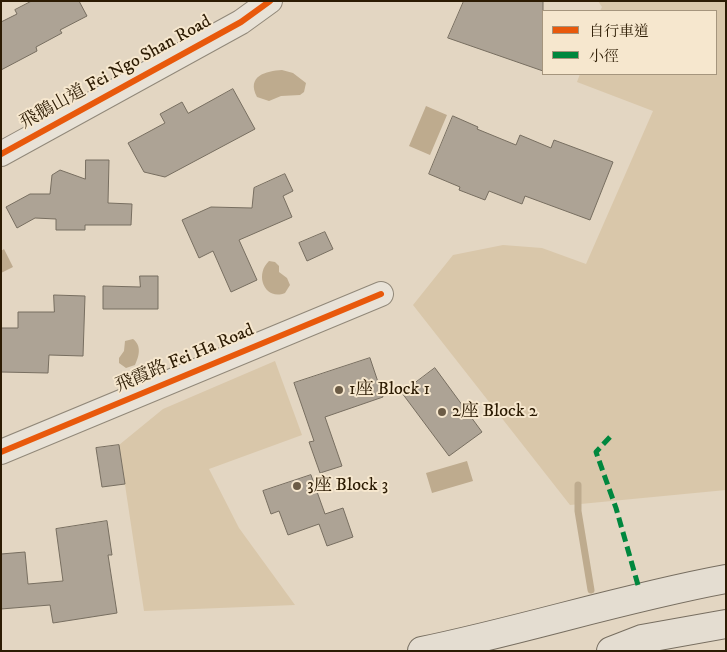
<!DOCTYPE html>
<html>
<head>
<meta charset="utf-8">
<style>
	body { margin:0 }
	#map { position:relative; width:727px; height:652px; overflow:hidden; background:#e3d6c2; font-family:"IM FELL DW Pica","Noto Serif TC",serif }
	canvas { display:block }
	.frame { position:absolute; inset:0; border:2px solid #2c1b03; pointer-events:none }
	.legend { position:absolute; left:542px; top:10px; width:175px; height:65px; box-sizing:border-box; background:#f6e7ce; border:1px solid #a5957d; margin:0; padding:6px 9px; list-style:none; font-size:15px; color:#2c1b03 }
	.legend li { display:flex; align-items:center; gap:10px; height:25px }
	.legend b { width:25px; border:1px solid #a5957d }
</style>
</head>
<body>
<div id="map">
<canvas width="727" height="652"></canvas>
<div class="frame"></div>
<ul class="legend">
<li><b style="height:6px;background:#e8590c"></b>自行車道</li>
<li><b style="height:6px;background:#00873e"></b>小徑</li>
</ul>
</div>
<script>
const ctx = document.querySelector('canvas').getContext('2d');
ctx.lineJoin = 'round';
function fillPath(path, color) { ctx.fillStyle = color; ctx.fill(path, 'evenodd'); }
function stroke(path, color, width, dash) { ctx.strokeStyle = color; ctx.lineWidth = width; ctx.lineCap = dash ? 'butt' : 'round'; ctx.setLineDash(dash || []); ctx.stroke(path); }
function write(font, color, halo, rows, align = 'center') {
  ctx.font = font + ' "IM FELL DW Pica","Noto Serif TC",serif'; ctx.lineWidth = 4; ctx.setLineDash([]); ctx.textBaseline = 'middle'; ctx.strokeStyle = halo; ctx.fillStyle = color; for (const [text, x, y, turn = 0] of rows) {
    ctx.save(); ctx.translate(x, y); ctx.rotate((+turn || 0) * Math.PI / 180); ctx.textAlign = isNaN(turn) ? turn : align; if (halo) ctx.strokeText(text, 0, 0); ctx.fillText(text, 0, 0); ctx.restore();
  }
}
fillPath(new Path2D(`
	M598,1H726V490L570,505L413,305L453,255L503,245L542,248L586,264L653,111L577,82L580,74H716V11H600L602,7Z
	M275,361L302,435L209,469L239,528L295,605L144,611L119,445L163,409Z`), '#d9c7aa');
fillPath(new Path2D(`
	M282,70L293,73L306,83L304,92L300,95L281,96L269,101L257,97C246,76 266,71 282,70Z
	M426,106L447,115L430,155L409,146Z
	M4,249L13,267L1,273V251Z
	M269,261L275,262L279,266V272L287,278L290,285L285,293C265,301 254,275 269,261Z
	M133,339C142,346 139,356 135,365L126,368L119,363V358L124,351L125,341Z
	M467,461L473,481L432,493L426,473Z`), '#beab8e');
stroke(new Path2D(`
	M578,485V511L591,590`), '#beab8e', 7);
const building = new Path2D(`
	M32,1H79L87,16L60,30L62,33L36,47L37,51L1,70V22L17,14L15,10Z
	M464,1H543V71L448,38Z
	M233,89L255,129L165,177L144,172L128,143L165,123L160,114L182,102L188,113Z
	M453,116L478,127L477,129L516,145L520,135L551,148L554,140L613,162L590,220L525,196L522,204L489,191L485,200L459,190L460,187L429,174Z
	M86,160H109L108,203L132,204L131,225H85V230H56V219L35,218L17,228L6,207L30,194H50L52,175L60,170L85,179Z
	M285,174L293,191L283,196L292,217L239,240L257,280L231,292L213,251L199,258L182,220L211,207L252,208L254,188Z
	M325,232L333,249L307,261L299,243Z
	M140,276H158V309H103V286L140,287Z
	M54,295L85,296L83,356L49,355L48,373L1,372V328H18V312H54Z
	M370,358L383,397L325,417L342,466L320,473L309,442L314,441L294,383Z
	M435,368L482,432L449,456L402,393Z
	M119,445L125,484L102,487L96,448Z
	M311,475L325,514L343,508L353,537L327,546L319,524L288,535L279,511L271,514L263,491Z
	M107,521L112,555H108L117,613L53,623L50,605L1,609V554L25,552L28,584L63,581L56,529Z`);
fillPath(building, '#ada395');
stroke(building, '#776e60', 1);
const minor = new Path2D(`
	M1,154L241,22L270,1
	M1,452L381,294`);
const major = new Path2D(`
	M422,651C524,630 623,598 726,579
	M611,651L642,639L726,624`);
stroke(minor, '#918879', 26);
stroke(major, '#776e60', 30);
stroke(minor, '#e8e2d7', 24);
stroke(major, '#e4ddd1', 28);
stroke(new Path2D(`
	M610,437L596,452L616,508L638,585`), '#00873e', 5, [10, 5]);
stroke(new Path2D(`
	M1,154L241,22L270,1
	M1,452L381,294`), '#e8590c', 6);
for (const [x, y, r, color] of [
	[339,390,5,"#6c5c46"],
	[442,412,5,"#6c5c46"],
	[297,486,5,"#6c5c46"]
]) { const dot = new Path2D(); dot.arc(x, y, r, 0, 2 * Math.PI); ctx.fillStyle = color; ctx.fill(dot); stroke(dot, '#f6e7ce', 2); }
write('18px', '#2c1b03', '#f6e7ce', [
	["飛鵝山道 Fei Ngo Shan Road",116,73,-29],
	["飛霞路 Fei Ha Road",185,359,-23]
]);
write('18px', '#2c1b03', '#f6e7ce', [
	["1座 Block 1",349,390],
	["2座 Block 2",452,412],
	["3座 Block 3",307,486]
], 'left');
</script>
</body>
</html>
